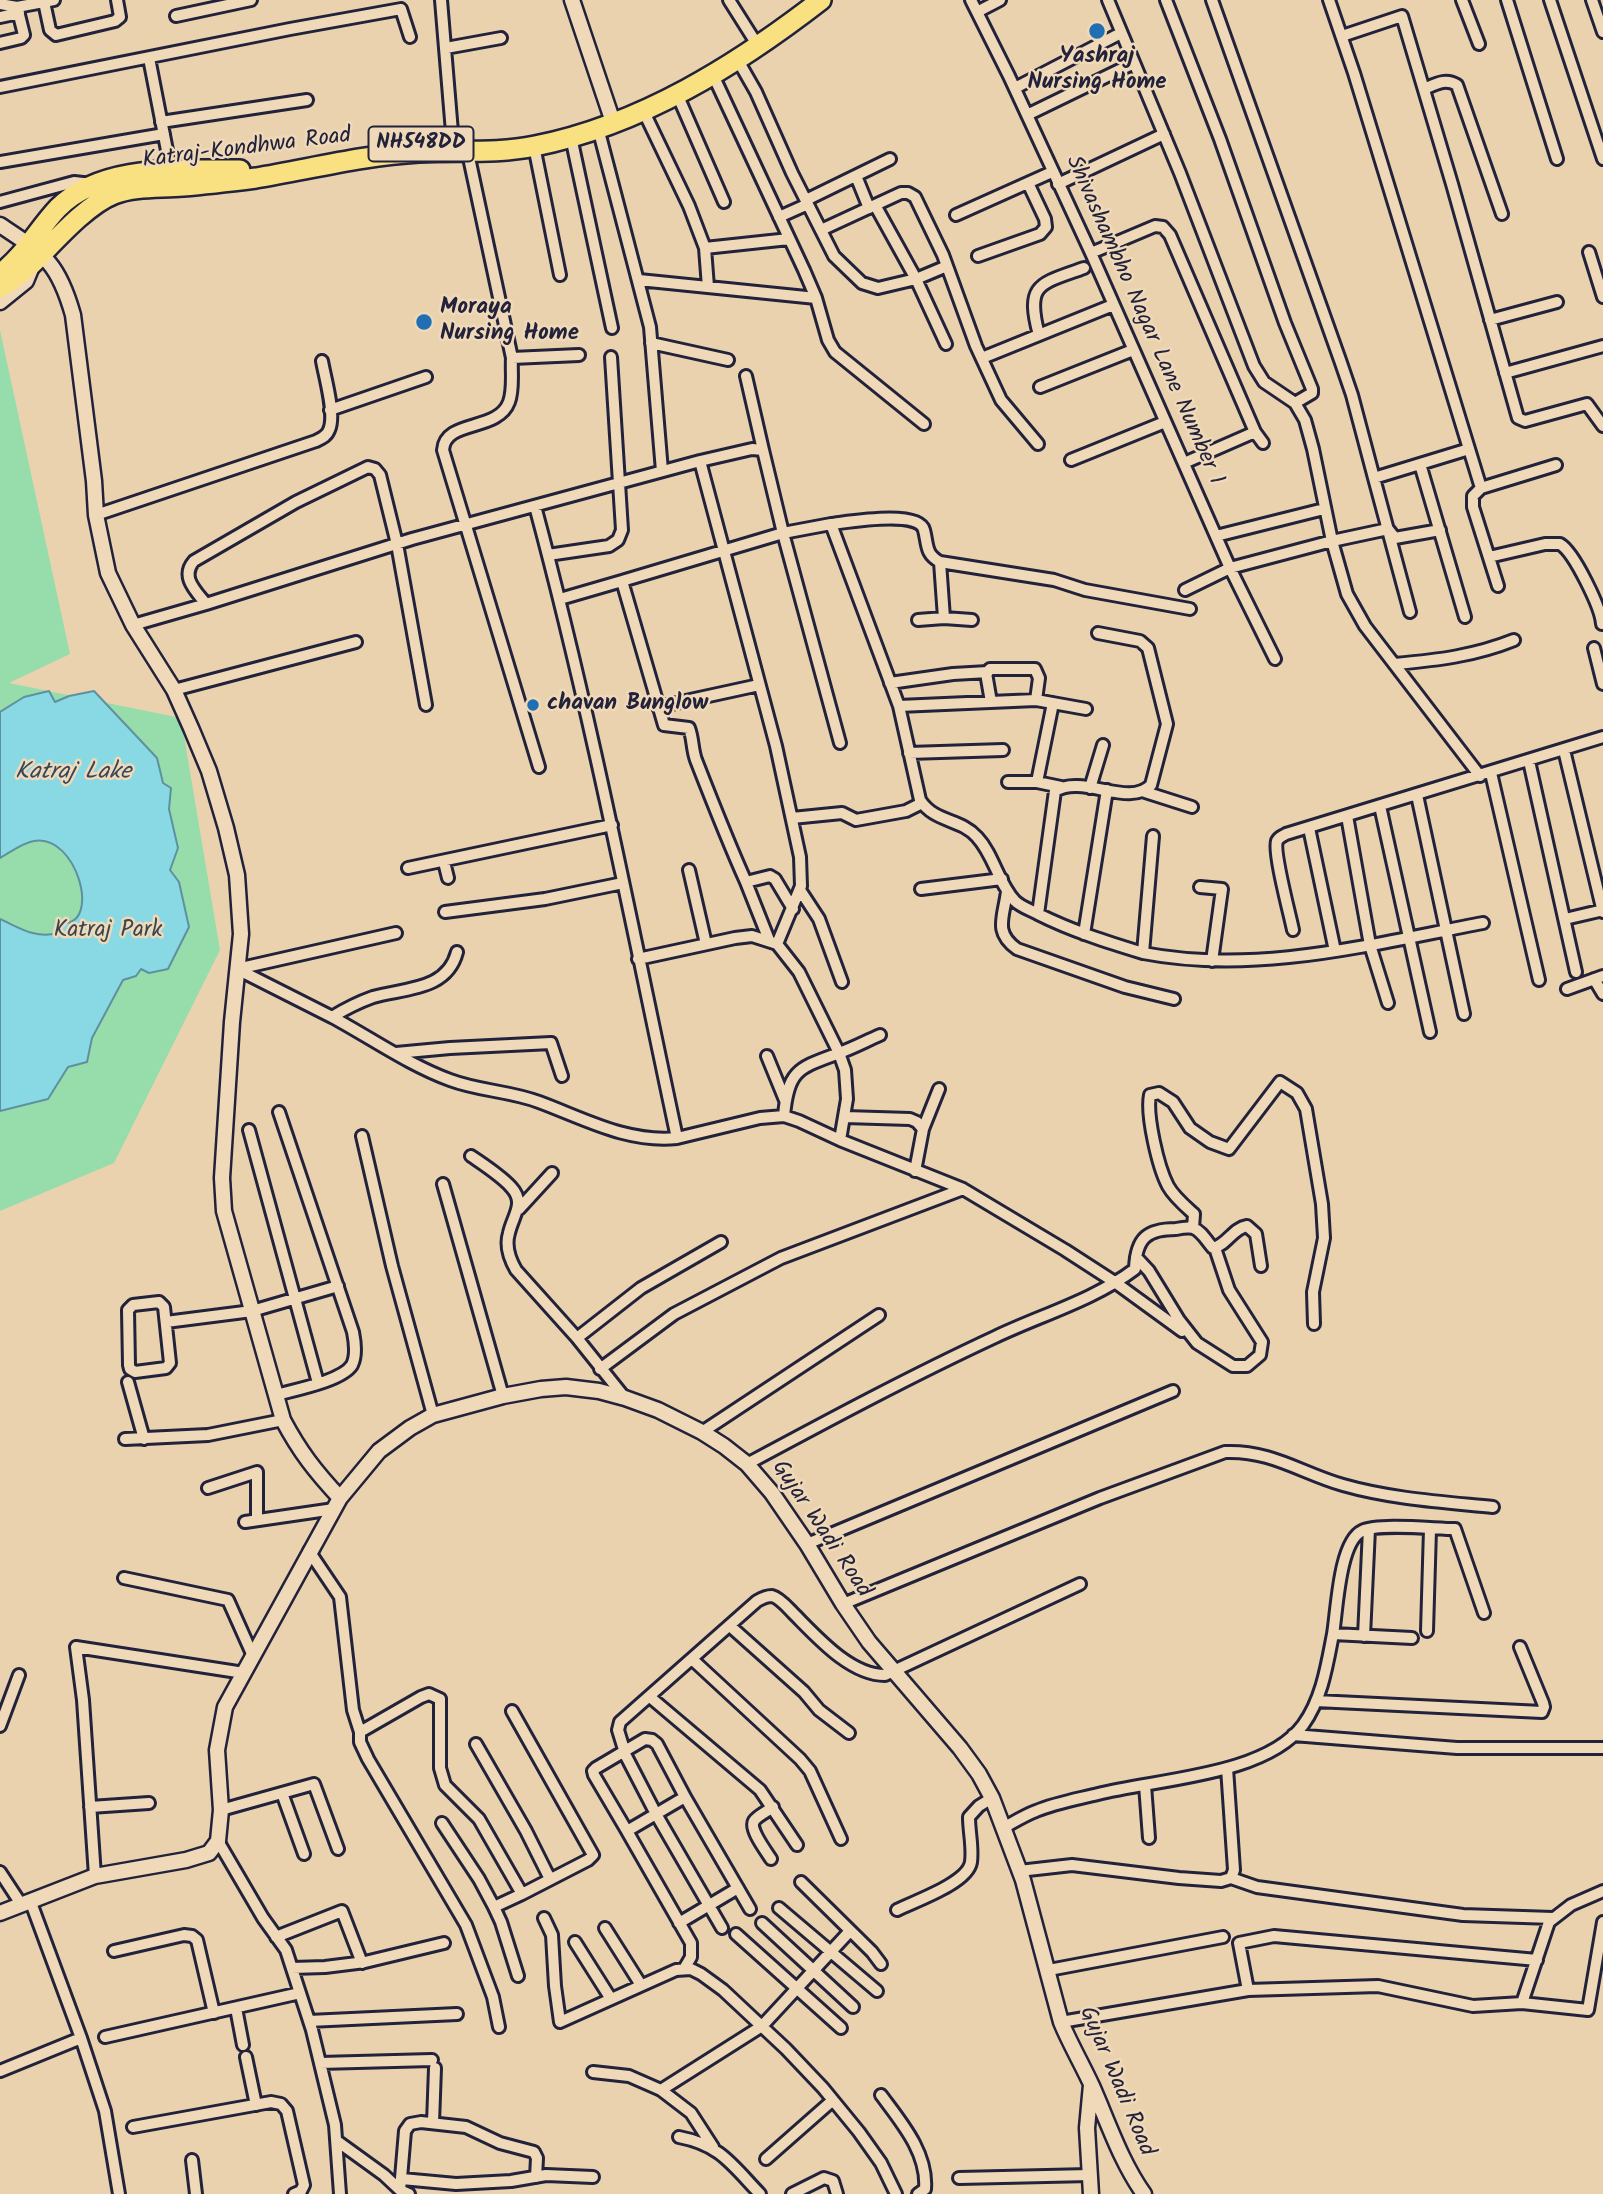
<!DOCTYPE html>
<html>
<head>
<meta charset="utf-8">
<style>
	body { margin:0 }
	canvas { display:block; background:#ead2af }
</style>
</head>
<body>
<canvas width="1603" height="2194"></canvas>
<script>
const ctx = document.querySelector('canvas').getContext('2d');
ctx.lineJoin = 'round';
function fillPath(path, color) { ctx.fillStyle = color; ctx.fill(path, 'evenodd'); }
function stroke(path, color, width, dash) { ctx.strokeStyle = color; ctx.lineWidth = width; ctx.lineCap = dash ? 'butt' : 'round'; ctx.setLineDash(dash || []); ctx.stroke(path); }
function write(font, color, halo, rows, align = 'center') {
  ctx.font = font + ' Kalam,sans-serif'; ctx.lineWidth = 5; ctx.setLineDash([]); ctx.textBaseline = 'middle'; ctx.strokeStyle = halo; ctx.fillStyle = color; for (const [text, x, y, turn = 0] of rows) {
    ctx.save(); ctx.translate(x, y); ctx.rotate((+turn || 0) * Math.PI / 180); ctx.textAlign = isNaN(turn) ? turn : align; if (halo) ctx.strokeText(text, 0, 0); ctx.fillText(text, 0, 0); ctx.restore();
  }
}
fillPath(new Path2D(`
	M0,330L70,654L9,683L181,718L220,950L114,1163L0,1211Z`), '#97ddab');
const water = new Path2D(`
	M49,691L55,702L69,696L94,691L157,758L163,783L171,788L169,809L178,848L170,870L179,882L189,927L168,969L149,973L141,969L136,976L123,980L92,1038L87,1062L68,1067L48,1099L0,1111V919C20,928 35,939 58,933L62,923C102,926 77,833 34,841C22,843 11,852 0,858V712L24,697Z`);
fillPath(water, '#88d9e3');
stroke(water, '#5f90a0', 2);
const minor = new Path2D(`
	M441,0L453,144
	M729,0L753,38
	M971,0L1009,76L1091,253L1230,568L1275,659
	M1108,0L1180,173L1254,366L1264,382L1295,403L1305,420L1313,449L1332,541L1347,594L1365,626L1480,776
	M1166,0L1220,139L1285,323L1312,389V393L1295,403
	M1212,0L1340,360L1352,395L1374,478L1469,449
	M1329,0L1354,73L1481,488
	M1462,0L1479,44
	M1507,0L1557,159
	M1550,0L1603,159
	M1592,0L1603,32
	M44,2L50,30L56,35L115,21L120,17L117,0
	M0,4L17,7L54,0
	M977,12L1000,0
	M176,16L251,0
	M0,17L19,13
	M1342,36L1402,16L1452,184L1518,418L1525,421L1587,404L1603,426
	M0,43L21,38L24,35L17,7
	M446,48L501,38
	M736,57L756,92L792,173L834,256L862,283L878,288L916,279L947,266
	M149,58L171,171
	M713,75L804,270L816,298L828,340L835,352L924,424
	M0,87L290,29L401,9L410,37
	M1015,88L1121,33
	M1424,89C1436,84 1445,78 1457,85L1502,214
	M677,94L724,202
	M643,110L689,206L705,248L789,239
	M1027,115L1134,63
	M161,122L307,100
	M598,128L650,327L662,471
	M571,137L612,328
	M534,146L560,275
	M468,153L512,358L579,355
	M0,162L164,134
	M856,176L869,208
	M1058,184L1164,134
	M806,200L890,159
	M0,202L74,182L92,184
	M875,205L916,279L946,344
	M956,215L1052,172
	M779,217L808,204
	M821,230L901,193H908L915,197L943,255L976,346L1001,400L1038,444
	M705,248L708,287
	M1589,252L1603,297
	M1091,253L1155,226L1163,227L1170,235L1255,432L1263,443
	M978,256L1040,234L1046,227L1045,219L1028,183
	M639,280L816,298
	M1490,320L1557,302
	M1039,335C1025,283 1040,284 1084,268
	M651,343L728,360
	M512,358C511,371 514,389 509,402C498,432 445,419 443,450L539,767
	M982,358L1113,305
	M1505,373L1603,346
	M746,376L763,450
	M1040,387L1133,350
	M330,410L426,377
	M1071,460L1165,422
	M700,461L776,746L800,857L801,886L777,944
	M1184,463L1255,432
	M1420,464L1465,617
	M1374,478L1410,612
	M535,506C591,714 632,927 677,1138L760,1118L784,1116L799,1121L840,1140L963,1189L1065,1250L1116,1283L1182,1331
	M96,515L316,441C322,438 327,436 329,430C336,415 325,378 322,361
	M831,524C849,522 919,510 924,530C928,545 925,554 940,562L1054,580L1085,590L1190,609
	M1216,536L1324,509
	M548,555L609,546L618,540L622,530L611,357
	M1489,557L1545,544H1560C1574,552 1601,608 1602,624
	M940,562L944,618
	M622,581L783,533L840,743
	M1498,586L1473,507V496L1481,488L1556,465
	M1185,590L1230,568L1332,541L1388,529L1395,538L1440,530
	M560,599L622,581L664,725L689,728C693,738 692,749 696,760C712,801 728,842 746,882L770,876L775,879L793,909
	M206,604C196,591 180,577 194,561L296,502L368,467L375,469L380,475L397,544L426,705
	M918,620L944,618L972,620
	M133,625L206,604L412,539L700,461L752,449L763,450L783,533L831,524L899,706L920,800C935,823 960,818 977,837C994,855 998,883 1015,901C1021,907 1031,910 1038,914C1072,931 1107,942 1143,953L1153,836
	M1594,648L1603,684
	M1395,664C1438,660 1474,656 1514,640
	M890,683L953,674L988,672
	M174,690L356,642
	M991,702L986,673L990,669H1035L1039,678L1036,700
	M899,706L1036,700L1086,709
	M658,707L759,685
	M1564,750L1603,912
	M909,753L1003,750
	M1529,761L1576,972
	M1491,773L1539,980
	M1008,782H1037L1061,787
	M1037,782L1053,703
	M1090,788L1103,745
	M1145,792L1192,807
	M1417,795L1464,1014
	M1380,806L1430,1032
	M1347,816L1370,945L1388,1003
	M792,818L842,813L856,820L906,811L922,803
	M1309,828L1335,951
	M444,862L448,878
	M408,868L612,825
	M689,870L706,944
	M746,882L769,940
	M1200,887L1222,889L1212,961
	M921,889L1002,879
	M800,890L819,919L842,982
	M1007,891C1004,917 993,932 1017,949L1125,987L1174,999
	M445,912L545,899L623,883
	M1038,914L1055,791C1083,774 1129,808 1151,785L1167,724L1148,648L1140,641L1098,633
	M1565,919L1603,910
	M1293,930C1290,915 1273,852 1277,841C1279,837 1281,837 1286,834L1603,737
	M1084,934L1107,790
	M1143,953C1257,975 1372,944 1483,923
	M638,959L735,938L752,936L777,944L799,972L839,1053L845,1070L847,1099L840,1140
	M237,969L332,1017C345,1009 359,1002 373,997C404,988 447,991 457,952
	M237,969L396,933
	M1594,979L1603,994
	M1567,989L1603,976
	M332,1017C371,1038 409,1065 450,1080C479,1091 510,1091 539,1102C585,1119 627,1143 677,1138
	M396,1053L450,1048L551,1043L562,1076
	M767,1056L785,1100
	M784,1116C788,1069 799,1068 839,1053C853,1048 866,1041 880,1035
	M845,1117L910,1119L917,1122L923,1129L915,1171
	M923,1129L939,1089
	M249,1130L318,1383
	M362,1136L392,1266L433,1415
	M471,1156C484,1165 500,1175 511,1187C526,1203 513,1215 509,1233C505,1246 509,1258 516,1270L577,1338L625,1398
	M443,1184L503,1396
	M519,1209L552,1173
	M1193,1228L1194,1214C1185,1206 1174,1197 1168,1186C1158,1167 1146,1115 1150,1095L1159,1093L1173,1102L1190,1128L1210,1142L1229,1149L1280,1082L1297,1093L1306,1109L1322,1204L1324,1238L1313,1292L1314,1324
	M1136,1257L1149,1271L1179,1320L1197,1343L1233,1366H1247L1260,1355L1262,1342L1229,1290L1215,1248
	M159,1302L164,1307L170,1363L166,1368L135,1372L130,1369L129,1365L128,1310L133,1305Z
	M166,1322L252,1311L338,1286
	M577,1338L641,1288L721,1242
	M600,1369L674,1314L781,1258L963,1189
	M128,1382L144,1439
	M276,1395C294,1390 342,1381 352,1365C357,1355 355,1342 353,1332L279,1112
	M702,1432L879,1315
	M125,1439L208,1435L283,1420
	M747,1464C829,1420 911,1376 995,1337C1041,1315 1094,1300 1135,1269C1136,1238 1147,1229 1176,1229C1181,1228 1189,1227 1193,1228C1202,1231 1207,1242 1213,1248C1227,1245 1233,1228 1247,1226L1256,1234L1261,1266
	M208,1488L257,1472V1520
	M245,1522L334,1509
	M807,1544L1173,1391
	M309,1551L340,1597L353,1710L360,1732L421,1697L429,1694L440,1699V1768L445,1785L479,1819L522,1894L588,1860L593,1855L512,1711
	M124,1578L228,1600L253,1656
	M843,1604L1100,1498L1225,1452C1271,1450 1301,1473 1343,1485C1392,1499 1443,1502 1493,1507
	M730,1626L804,1692L819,1710L849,1733
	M1427,1631L1430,1529
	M1333,1634C1337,1611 1339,1542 1362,1531C1379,1523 1435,1529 1455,1529L1484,1613
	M1364,1636L1369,1529
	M693,1660L800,1759L810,1771L841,1839
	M650,1697L760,1790L797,1845
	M1316,1701L1542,1712L1544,1707L1543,1703L1520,1647
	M0,1726L19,1675
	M360,1732V1742L368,1759L466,1925L493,1997L499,2027
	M1293,1735L1457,1748H1603
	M476,1744L526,1831L550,1879
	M1145,1785L1149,1838
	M282,1793L304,1854
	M90,1807L149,1803
	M221,1810L314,1784L338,1849
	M442,1823L479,1879L494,1907
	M1003,1828C1014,1822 1025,1815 1036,1811C1055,1803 1078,1799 1098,1794C1156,1779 1265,1776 1303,1725C1322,1699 1327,1665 1333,1634L1412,1638
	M627,1831L594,1775L593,1771L596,1768L645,1739L652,1740L657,1744L685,1797
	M218,1841L263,1918L286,1950L312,2030L335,2125L340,2194
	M771,1859C766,1851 749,1829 754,1821C757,1816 768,1811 773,1807
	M1019,1871L1072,1865L1179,1878L1221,1881L1231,1878L1234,1870L1227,1768
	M0,1872L21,1904
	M95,1876L83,1700L76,1647L244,1673
	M1231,1878L1257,1887L1463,1915L1553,1918
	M801,1882L872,1952L881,1964
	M30,1900L81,2038L105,2111L119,2194
	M779,1908L877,1991
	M897,1910C915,1901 968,1883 971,1862C973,1847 969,1832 969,1817L979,1806L992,1798
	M544,1918L552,1935L555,1986L560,2022L676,1970L691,1969L701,1974L723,1990L786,2049L823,2088L859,2132L881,2163L896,2194
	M679,1923L738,1888
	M762,1923L853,2007
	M605,1928L641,1985
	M722,1928L656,1814L626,1756L618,1730L620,1722L757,1601C762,1598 767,1596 772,1596C780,1598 788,1608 793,1613C817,1637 850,1675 885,1675L1080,1584
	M736,1934L841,2028
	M276,1937L342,1911L362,1963
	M575,1942L611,1999
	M114,1951L184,1935L192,1936L197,1940L214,2013
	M292,1968L325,1967L365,1962L444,1943
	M684,1969L691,1957V1943L627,1831L685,1797L750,1909
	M1049,1970L1223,1937
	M518,1976L501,1922L494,1907L522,1894
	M1248,1990L1239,1943L1274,1936L1537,1960
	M1522,2003L1588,2010L1603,1922
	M236,2008L243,2045
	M309,2021L457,2014
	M1061,2022L1248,1990L1378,1986L1473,2006L1522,2003L1549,1922L1571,1905L1603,1891
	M105,2037L300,1993
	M246,2057L256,2105
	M320,2063L432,2060
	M0,2071L81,2038
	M593,2072L629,2076L661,2090L691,2113L713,2147
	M661,2090L762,2026L850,1931
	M881,2095C901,2122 928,2153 925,2189L918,2194
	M433,2123L435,2068
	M133,2127L271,2102L281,2104L287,2111L304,2185L301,2191L294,2194
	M679,2137C721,2145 732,2165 760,2194
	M337,2141L384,2175L400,2190L409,2194
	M766,2159L833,2100
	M192,2160L196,2194
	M959,2178L1090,2175
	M402,2179L456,2184L511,2181L546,2175L593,2177
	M400,2190L405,2131L410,2124L421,2122L466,2127L500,2143L534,2152L537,2158L536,2177
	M792,2194L824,2178L833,2181L837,2194`);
const tertiary = new Path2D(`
	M572,0L613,122
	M0,225C45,255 58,262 73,315L94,481L96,515L108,573L133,625L174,690L191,728L209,771L226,828L237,875L241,934L232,1022L222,1178L224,1211L283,1420C300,1452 315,1471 340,1498
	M0,302L26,281L33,264
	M0,1913L95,1876L186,1860L209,1853L218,1841L221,1810L217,1750L225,1707L340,1498L379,1451L410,1428L433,1415L503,1396L541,1389L566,1387L599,1391L625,1398L658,1410L702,1432L724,1446L747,1464L772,1493L807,1544L843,1604L869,1642L960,1748L979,1774L992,1798L1023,1880L1061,2022C1070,2044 1082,2064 1092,2086C1108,2122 1121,2162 1144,2194
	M1091,2085L1087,2128L1091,2194`);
const trunk = new Path2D(`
	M1,273C25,255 38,229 58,208C103,163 181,171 240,170
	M0,288C11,280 24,272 34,262C55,241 86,205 114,194C135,186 160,188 183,186C207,184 232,181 256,178C310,169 365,155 419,152C458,150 497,154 535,146C641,125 737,65 821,0`);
stroke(minor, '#22223b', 16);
stroke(tertiary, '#22223b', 19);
stroke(trunk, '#22223b', 24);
stroke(minor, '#efd9b8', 10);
stroke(tertiary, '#efd9b8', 14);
stroke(trunk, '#f9e181', 19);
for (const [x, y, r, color] of [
	[1097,31,9,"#1f6fb2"],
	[424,322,9,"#1f6fb2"],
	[533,705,7,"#1f6fb2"]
]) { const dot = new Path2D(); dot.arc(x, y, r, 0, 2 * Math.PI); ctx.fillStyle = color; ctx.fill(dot); stroke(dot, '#efd9b8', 2.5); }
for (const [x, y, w] of [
	[421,144,105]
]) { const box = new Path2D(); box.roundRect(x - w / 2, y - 17.5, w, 35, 5); ctx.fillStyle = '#efd9b8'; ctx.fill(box); stroke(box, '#22223b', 2); }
write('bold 21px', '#22223b', null, [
	["NH548DD",421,144]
]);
write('bold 23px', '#22223b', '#efd9b8', [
	["Yashraj",1097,58,"center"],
	["Nursing Home",1097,84,"center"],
	["Moraya",440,309],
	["Nursing Home",440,335],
	["chavan Bunglow",547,705]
], 'left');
write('23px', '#22223b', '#efd9b8', [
	["Katraj-Kondhwa Road",247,150,-7],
	["Shivashambho Nagar Lane Number 1",1143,321,66],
	["Gujar Wadi Road",820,1530,56],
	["Gujar Wadi Road",1115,2082,67]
]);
write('23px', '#394751', '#efd9b8', [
	["Katraj Park",108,932]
]);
write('italic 24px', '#36475d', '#efd9b8', [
	["Katraj Lake",73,774]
]);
</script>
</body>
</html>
